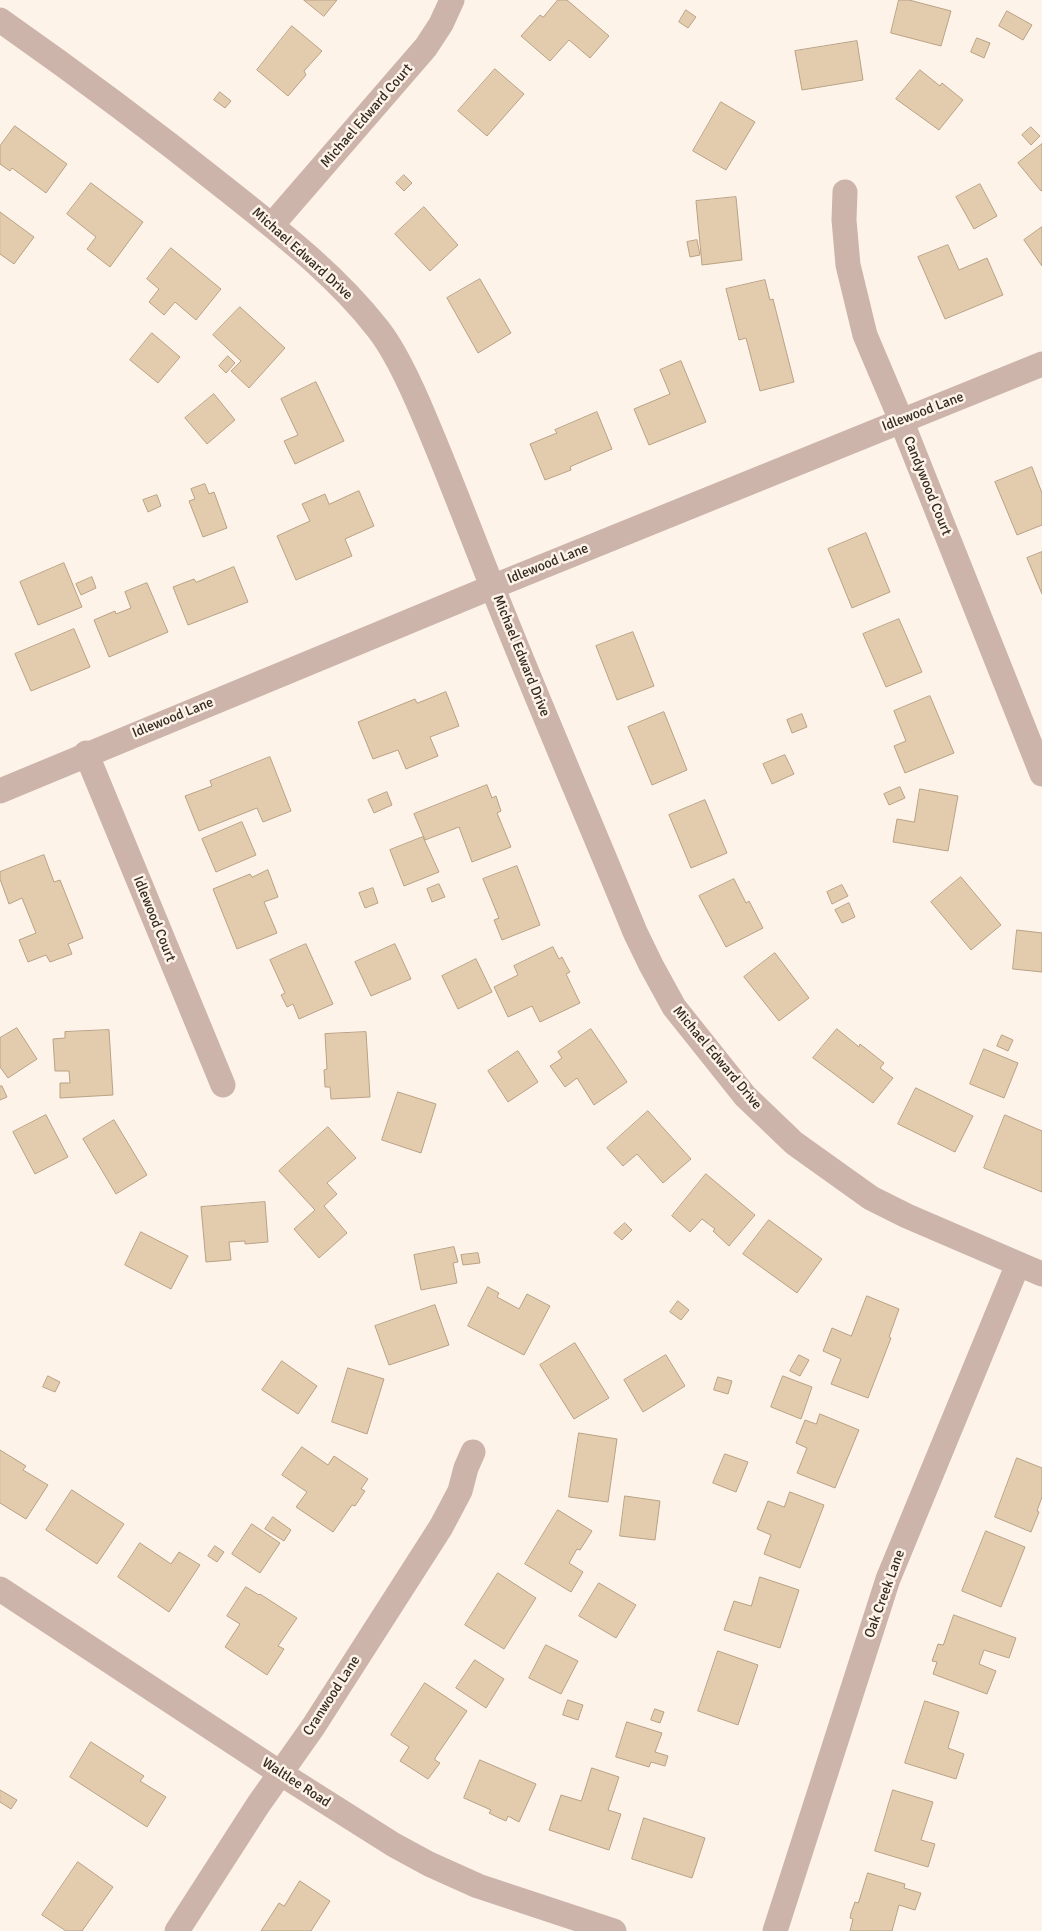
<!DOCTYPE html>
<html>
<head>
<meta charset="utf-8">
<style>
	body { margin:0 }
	canvas { display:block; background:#fdf3e8 }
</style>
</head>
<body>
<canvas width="1042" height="1931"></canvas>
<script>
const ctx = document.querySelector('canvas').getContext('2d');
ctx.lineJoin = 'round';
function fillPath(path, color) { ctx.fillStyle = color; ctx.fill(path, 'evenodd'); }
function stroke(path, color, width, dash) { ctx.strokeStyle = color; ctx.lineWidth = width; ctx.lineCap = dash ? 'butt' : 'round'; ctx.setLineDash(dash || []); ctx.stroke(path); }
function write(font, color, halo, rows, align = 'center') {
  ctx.font = font + ' Signika,sans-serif'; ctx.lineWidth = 5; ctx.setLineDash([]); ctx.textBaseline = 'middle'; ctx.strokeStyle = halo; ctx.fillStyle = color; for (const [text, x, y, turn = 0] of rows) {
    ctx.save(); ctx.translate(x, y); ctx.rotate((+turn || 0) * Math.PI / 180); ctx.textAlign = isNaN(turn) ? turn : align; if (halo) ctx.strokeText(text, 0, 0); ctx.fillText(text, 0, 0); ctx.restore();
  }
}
const building = new Path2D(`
	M304,0H337L324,16Z
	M558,0H567L609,36L590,58L569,40L550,61L521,36L540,15L543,17Z
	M899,0H909L951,11L941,46L891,33Z
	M686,10L696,17L688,28L679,22Z
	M1007,11L1032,25L1023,40L999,26Z
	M292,26L322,51L304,71L306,75L288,96L257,70Z
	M977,38L990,43L984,58L971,52Z
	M857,41L863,80L802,90L795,51Z
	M495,69L524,94L487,136L458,111Z
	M920,70L940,86L942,83L963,100L939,130L896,99Z
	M220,92L231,101L225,108L214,100Z
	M721,102L755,122L726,170L693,151Z
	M15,126L67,164L46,193L12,168L10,171L0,164V146Z
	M1031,127L1040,136L1031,145L1022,135Z
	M1042,144V190L1041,191L1018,163Z
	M404,175L412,183L404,191L396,183Z
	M91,183L143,222L110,267L87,249L96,237L67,214Z
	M980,184L997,216L974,229L956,197Z
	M736,197L742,260L702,265L696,201Z
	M424,207L458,245L430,271L395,234Z
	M0,212L34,237L14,264L0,254Z
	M1042,227V266L1024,240Z
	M697,240L700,255L690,257L687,242Z
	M948,245L959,270L987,258L1003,295L945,319L918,257Z
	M171,248L221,289L196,320L175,302L164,315L149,302L159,289L147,279Z
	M480,279L511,333L478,353L447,298Z
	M765,280L770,300L773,299L794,382L760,391L746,338L739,340L726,289Z
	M240,307L285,348L249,388L231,371L241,361L213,335Z
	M152,333L180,357L158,383L130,360Z
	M228,356L235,363L226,373L219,366Z
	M681,361L706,422L649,445L634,409L670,394L660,370Z
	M316,382L344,441L295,464L284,441L298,435L281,399Z
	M214,394L235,420L207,444L185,418Z
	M597,412L612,449L574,465L570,467L571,470L545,480L530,444L557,433L555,430Z
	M1032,467L1042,493V525L1017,535L995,482Z
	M205,484L209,494L214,492L227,528L203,537L189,501L195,499L191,489Z
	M359,491L374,526L345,539L352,556L296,580L277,536L310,521L302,504L325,494L329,504Z
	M157,495L161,506L148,512L143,500Z
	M866,533L890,592L852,608L828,549Z
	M1042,552V594L1027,558Z
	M64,563L82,607L38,625L20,582Z
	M234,567L248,602L188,625L173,587L194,579L196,582Z
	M92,577L96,588L81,595L76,584Z
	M147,583L168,632L109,657L94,620L115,611L116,614L131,608L125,592Z
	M899,619L922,672L886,687L863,634Z
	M74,629L90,667L31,691L15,654Z
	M633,632L654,686L617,700L596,646Z
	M446,692L459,726L430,737L438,756L406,769L398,750L373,759L358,722L415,699L417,703Z
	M930,696L954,753L905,773L894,746L906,741L894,711Z
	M664,712L687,770L652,785L628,727Z
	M802,714L807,727L792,733L787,720Z
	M785,755L794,774L772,784L763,764Z
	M270,757L291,811L263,822L257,808L199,831L185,796L212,786L210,781Z
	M487,785L492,798L496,796L501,811L497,813L511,847L472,862L459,827L425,840L414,814Z
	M900,787L905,798L889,805L884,794Z
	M920,789L958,796L948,851L893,842L897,819L914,822Z
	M387,792L392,805L374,813L368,800Z
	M705,800L727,853L691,868L669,815Z
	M242,822L256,855L216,872L202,839Z
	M423,837L439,872L404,886L390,850Z
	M44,855L54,882L60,880L83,938L68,944L72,954L50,962L46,955L28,962L19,940L36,933L22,898L9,904L0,879V872Z
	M517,866L540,925L502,940L494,920L499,918L483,879Z
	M268,870L278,897L264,902L277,933L237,949L213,889L250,874L252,877Z
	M961,877L1001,925L971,950L931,902Z
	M734,879L746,903L749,901L763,928L726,947L699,896Z
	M439,884L445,897L432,902L427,889Z
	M842,885L848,896L832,904L827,892Z
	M373,888L378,903L365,908L359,893Z
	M849,903L855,917L842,923L835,910Z
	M1017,930L1042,933V972L1013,969Z
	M306,944L333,1004L299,1019L293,1004L287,1007L281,995L285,993L270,960Z
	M395,944L411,979L371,996L355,962Z
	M553,947L559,959L562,957L566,965L570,972L566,974L580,1003L540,1022L532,1006L508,1017L494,987L518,975L514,966Z
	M775,953L809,998L779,1021L744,977Z
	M476,959L492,992L458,1009L442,976Z
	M17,1028L37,1059L8,1078L0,1067V1038Z
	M591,1029L627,1082L594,1105L577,1078L565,1087L550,1066L562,1058L558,1052Z
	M837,1029L859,1047L860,1044L884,1063L880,1068L893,1078L873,1103L813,1058Z
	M109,1030L113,1095L60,1098V1083H70L69,1071H55L53,1039L65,1038V1032Z
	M366,1032L370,1097L331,1099L330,1087H325L324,1070L327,1069L325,1034Z
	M1002,1035L1013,1040L1008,1051L997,1046Z
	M984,1049L1018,1063L1004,1098L970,1084Z
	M518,1051L538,1082L508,1102L488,1071Z
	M0,1086H2L7,1097L0,1100Z
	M916,1088L973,1116L955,1152L898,1124Z
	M398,1092L436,1104L421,1153L382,1140Z
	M648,1111L691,1159L663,1183L637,1154L623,1166L607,1148Z
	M46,1115L68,1157L35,1174L13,1132Z
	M1005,1115L1042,1131V1192L984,1168Z
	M114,1120L147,1175L116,1194L83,1139Z
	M328,1127L356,1158L327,1183L337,1194L324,1206L347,1233L319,1258L294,1229L315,1210L279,1171Z
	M706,1174L755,1215L729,1246L713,1231L715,1229L702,1219L690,1232L672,1216Z
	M265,1202L268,1242L245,1244V1241L229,1242L231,1260L206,1262L201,1207Z
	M769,1220L822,1259L797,1293L743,1254Z
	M625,1223L632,1230L622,1240L614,1233Z
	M141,1232L188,1256L171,1289L125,1265Z
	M454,1247L458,1262L453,1263L457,1283L421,1290L414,1255Z
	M478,1253L480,1263L463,1265L461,1255Z
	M488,1287L499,1293L497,1297L519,1309L527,1294L550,1306L524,1355L468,1326Z
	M867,1296L899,1309L889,1337L891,1338L868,1398L831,1384L841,1359L823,1351L832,1328L851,1336Z
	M678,1301L689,1310L681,1320L670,1312Z
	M435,1305L449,1345L389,1365L375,1326Z
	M575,1343L609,1398L574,1419L540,1365Z
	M666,1355L685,1386L643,1412L624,1380Z
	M799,1355L809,1360L800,1376L790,1371Z
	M282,1361L317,1386L298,1414L262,1390Z
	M348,1368L384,1379L367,1434L332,1422Z
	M48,1376L60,1382L55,1392L43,1387Z
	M783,1376L812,1387L801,1419L771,1407Z
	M718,1377L732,1381L728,1394L714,1390Z
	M820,1414L859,1430L835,1488L797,1473L807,1448L796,1443L805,1420L816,1424Z
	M579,1433L617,1439L608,1502L569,1497Z
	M302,1447L328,1465L334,1456L368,1479L361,1489L365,1491L355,1506L352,1505L333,1532L296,1507L307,1492L282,1475Z
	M0,1450L26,1466L23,1470L48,1485L26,1519L0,1503Z
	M725,1454L748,1462L736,1492L713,1483Z
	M1017,1458L1042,1468V1497L1037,1511L1039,1512L1031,1532L995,1517Z
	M72,1490L124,1524L97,1564L46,1530Z
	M790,1492L824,1505L800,1568L764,1554L771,1535L757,1529L768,1501L784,1507Z
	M625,1496L660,1501L655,1540L620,1536Z
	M558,1510L592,1531L580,1550L577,1549L569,1563L583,1572L571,1592L525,1564Z
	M273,1517L291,1530L284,1541L265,1529Z
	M252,1524L280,1543L260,1573L232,1554Z
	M986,1531L1025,1547L1001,1607L962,1591Z
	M140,1543L171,1564L179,1552L200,1565L169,1612L118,1577Z
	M215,1546L224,1552L217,1562L208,1556Z
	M498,1573L536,1598L504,1649L465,1625Z
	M760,1577L799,1590L780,1648L724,1630L734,1601L751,1606Z
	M599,1583L636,1605L616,1638L579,1616Z
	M246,1587L259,1595L260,1594L297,1618L278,1646L284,1649L267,1675L225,1647L240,1624L227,1616Z
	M954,1615L1016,1638L1009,1658L984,1650L979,1664L996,1671L987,1694L933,1674L937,1662L932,1661L936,1650L938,1644L943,1645Z
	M546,1645L578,1661L561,1694L529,1678Z
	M718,1651L758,1665L738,1725L698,1711Z
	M475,1660L504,1679L486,1708L456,1688Z
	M425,1683L467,1711L435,1758V1760L440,1763L428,1779L400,1761L409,1747L391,1735Z
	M568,1700L583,1705L578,1720L563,1715Z
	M925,1701L959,1712L948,1748L964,1754L956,1779L905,1763Z
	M655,1709L664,1712L660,1723L651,1720Z
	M627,1722L662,1733L655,1752L668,1756L665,1766L651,1762L649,1767L616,1757Z
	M91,1742L144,1776L140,1781L166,1797L147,1827L70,1777Z
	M480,1760L536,1784L519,1822L508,1816L506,1821L497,1817L489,1813L491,1810L464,1798Z
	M592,1768L619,1777L608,1810L621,1814L609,1850L549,1830L561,1795L581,1801Z
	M0,1790L17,1800L11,1809L0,1802Z
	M893,1790L933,1802L921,1840L935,1844L928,1867L875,1851Z
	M644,1818L705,1838L692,1878L632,1859Z
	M78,1862L113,1887L82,1931H66L42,1915Z
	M868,1873L905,1884L904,1888L921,1893L915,1910L899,1905L892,1931H850L853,1919L850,1918L851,1913L855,1902L858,1903Z
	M300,1881L330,1901L311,1931H261L279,1903L284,1906Z`);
fillPath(building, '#e3cbae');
stroke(building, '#b9a285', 1);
stroke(new Path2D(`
	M0,20C77,74 152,130 226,189C280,232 335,274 378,329C397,353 414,392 426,421C449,475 470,531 492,586C538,702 588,817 635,932L651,965L674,1007L745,1096L794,1143L871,1198L907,1216L1042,1274
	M845,192L844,220L848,265L865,335L901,420L1042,774
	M272,225L426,47L441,24L452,0
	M86,753L223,1085
	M0,791L492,587L1042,364
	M0,1589L280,1773L394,1845L429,1864L478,1886L614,1931
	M177,1931L258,1805L313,1727L441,1527L460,1491L466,1468L473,1452
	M775,1931L888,1579L1018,1264`), '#cdb4ab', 25);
write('14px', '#342a1f', '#fdf3e8', [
	["Michael Edward Court",367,116,-49],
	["Michael Edward Drive",302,254,42],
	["Idlewood Lane",923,412,-21],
	["Candywood Court",927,486,68],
	["Idlewood Lane",548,564,-22],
	["Michael Edward Drive",521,656,68],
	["Idlewood Lane",173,718,-22],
	["Idlewood Court",154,919,68],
	["Michael Edward Drive",717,1058,50],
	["Oak Creek Lane",885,1594,-70],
	["Cranwood Lane",332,1696,-57],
	["Waltlee Road",296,1783,33]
]);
</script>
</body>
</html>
